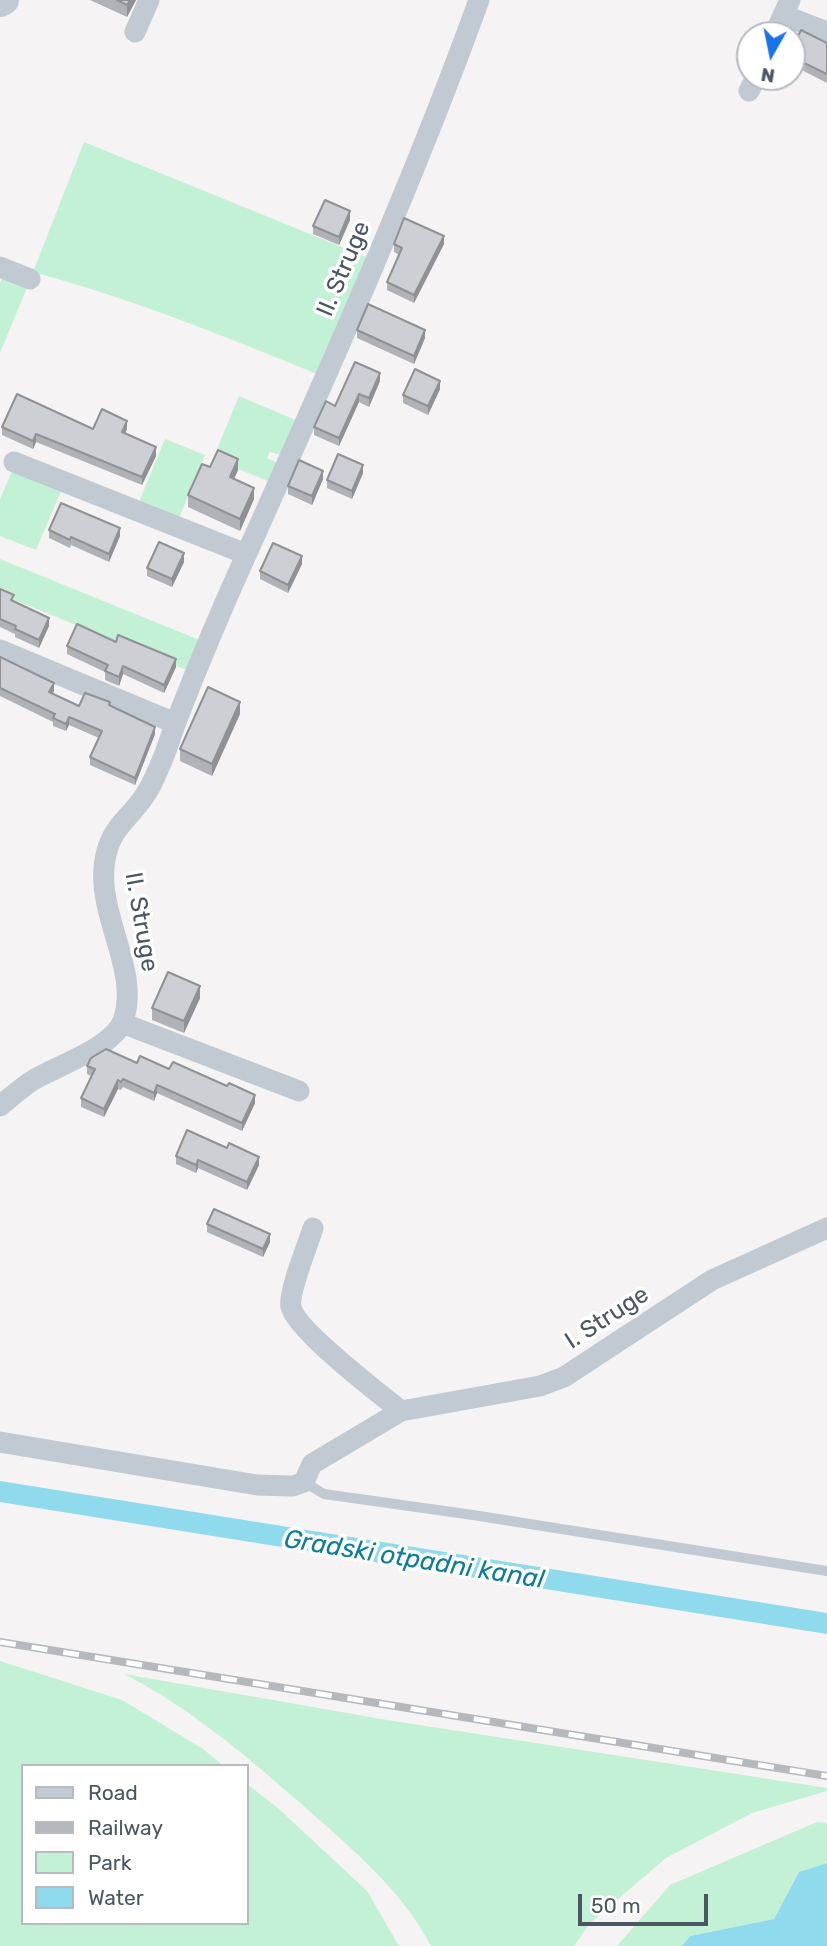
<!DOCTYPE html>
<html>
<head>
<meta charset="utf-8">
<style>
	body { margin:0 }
	#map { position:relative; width:827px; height:1946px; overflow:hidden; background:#f5f3f3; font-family:Rubik,sans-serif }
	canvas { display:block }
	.legend { position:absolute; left:21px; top:1764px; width:228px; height:161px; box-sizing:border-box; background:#fff; border:2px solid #b7bbc0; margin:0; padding:9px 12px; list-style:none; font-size:21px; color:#4a5661 }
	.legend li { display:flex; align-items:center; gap:14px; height:35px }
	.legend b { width:35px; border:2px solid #b7bbc0 }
	.north { position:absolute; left:736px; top:21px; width:70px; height:70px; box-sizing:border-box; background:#fff; border:2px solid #b7bbc0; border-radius:50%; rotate:189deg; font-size:19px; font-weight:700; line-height:28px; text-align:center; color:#4a5661 }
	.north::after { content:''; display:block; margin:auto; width:24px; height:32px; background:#1a73e8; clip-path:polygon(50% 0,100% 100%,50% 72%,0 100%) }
	.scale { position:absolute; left:578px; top:1894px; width:130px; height:32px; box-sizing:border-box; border:4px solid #4a5661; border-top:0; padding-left:9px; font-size:21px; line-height:24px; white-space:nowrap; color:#4a5661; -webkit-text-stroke:5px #fff; paint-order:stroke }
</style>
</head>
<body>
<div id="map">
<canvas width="827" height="1946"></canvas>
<ul class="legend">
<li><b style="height:9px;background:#c1cbd6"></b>Road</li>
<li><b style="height:9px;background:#b5b8bd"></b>Railway</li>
<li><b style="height:19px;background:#c3f1d5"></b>Park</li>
<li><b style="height:19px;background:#90daee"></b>Water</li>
</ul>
<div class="north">N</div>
<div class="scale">50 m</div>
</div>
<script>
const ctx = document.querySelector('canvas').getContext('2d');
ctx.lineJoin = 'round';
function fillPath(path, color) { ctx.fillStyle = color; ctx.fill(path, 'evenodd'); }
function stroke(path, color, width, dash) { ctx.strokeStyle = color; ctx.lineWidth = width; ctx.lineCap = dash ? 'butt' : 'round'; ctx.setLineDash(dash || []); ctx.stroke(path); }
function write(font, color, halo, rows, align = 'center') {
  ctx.font = font + ' Rubik,sans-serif'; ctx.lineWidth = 7; ctx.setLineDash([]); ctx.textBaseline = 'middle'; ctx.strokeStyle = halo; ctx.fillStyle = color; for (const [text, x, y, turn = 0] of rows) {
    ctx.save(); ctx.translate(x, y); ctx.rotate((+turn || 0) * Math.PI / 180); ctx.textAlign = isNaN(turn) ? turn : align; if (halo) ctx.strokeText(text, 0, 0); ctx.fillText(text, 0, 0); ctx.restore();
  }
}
fillPath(new Path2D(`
	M84,142L369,258L317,374C222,335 132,299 33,272Z
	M4,274L28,285L0,353V283Z
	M239,396L298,421L281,455L270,452L267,458L277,463L273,483L213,459Z
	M165,439L205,455L179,518L139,502Z
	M13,469L62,489L36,550L0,536V499Z
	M0,559L202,641L189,671L0,594Z
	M0,1661L122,1700L203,1749L224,1766H23V1923H247V1784L279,1809L367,1891L399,1946H0Z
	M124,1674L387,1720L827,1788V1791L752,1813L666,1858L590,1923L574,1946H431C402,1890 353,1850 307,1809C250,1759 191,1708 124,1674Z
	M817,1822L827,1823V1863L799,1872L774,1919L690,1936L682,1946H617L670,1885Z`), '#c3f1d5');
fillPath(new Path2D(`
	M0,1481L827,1613V1634L0,1502Z
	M827,1863V1946H682L690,1936L774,1919L799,1872Z`), '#90daee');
stroke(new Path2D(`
	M304,1482L324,1494L473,1515L827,1571`), '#c1cad2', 10);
stroke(new Path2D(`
	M783,15L827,32
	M135,32L149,0
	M774,35L790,0
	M749,91L756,77
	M0,267L30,279
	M14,462L246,554
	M0,650L175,723
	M122,1023L299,1091
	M0,1106C11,1097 23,1086 35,1079C59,1065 113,1047 123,1021C143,965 85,903 110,842C117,825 130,816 140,802C150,790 155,777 161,763C167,750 171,735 176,722C198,665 222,608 247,553C329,370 411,188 479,0
	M313,1228C308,1245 288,1292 291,1307C296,1330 380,1394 401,1411
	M0,1442L257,1485L293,1486L304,1482L312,1464L401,1411L540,1386L564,1377L712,1280L827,1228`), '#c1cad2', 21);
stroke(new Path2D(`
	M0,2L4,0`), '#c1cbd6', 30);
const rail = new Path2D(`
	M0,1642L827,1776`);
stroke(rail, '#b5b8bd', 8);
stroke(rail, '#fff', 5, [16]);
fillPath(new Path2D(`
	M90,0H136L127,17Z
	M827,43V83L792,65V49Z
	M350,220L339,245L313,234V226Z
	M394,244H444L414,303L387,290V282L399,255L394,252Z
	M357,330L425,338L414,364L357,338Z
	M380,381L369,407L359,402L339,446L314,435V427L335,406Z
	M440,389L428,415L403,403V395Z
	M2,427L93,429H127L125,433L156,456L142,485L36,442L33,449L2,435Z
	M210,467L238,470L234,479L254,499L240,531L188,507V495Z
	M363,473L352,499L327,488V480Z
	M323,479L312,505L288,494V486Z
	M49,530L120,536L109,562L71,545L70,548L49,538Z
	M184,562L172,587L147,576V568Z
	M302,564L288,593L260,579V571Z
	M0,589L14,602L49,626L39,648L15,637V634L0,627Z
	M116,642L176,667L164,693L123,674L119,686L105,680V672L67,654V646Z
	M0,657L54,691L52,694L79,706H110L155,734L135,785L90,765V757L99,738L69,725L66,731L53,726V722L0,696Z
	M240,714L212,776L180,761V749Z
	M200,998L184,1033L152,1020V1008Z
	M137,1063L255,1103L242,1131L157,1093L154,1101L123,1087L121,1090L118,1089L104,1117L81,1107V1098L91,1076L87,1074V1066Z
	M176,1156L259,1165L247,1190L198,1168L196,1173L176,1164Z
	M207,1224L270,1242L263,1257L207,1232Z`), '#b0b2b7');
fillPath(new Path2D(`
	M130,0H136L127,17V5Z
	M350,211V220L339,245V237Z
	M444,236V244L414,303V295Z
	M425,330V338L414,364V356Z
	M380,373V381L369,407V398Z
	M440,381V389L428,415V406Z
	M359,394V402L339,446V438Z
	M127,421V429L122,440V432Z
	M36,434V442L33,449V441Z
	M156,447V456L142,485V477Z
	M238,459V470L230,488V477Z
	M363,465V473L352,499V491Z
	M323,471V479L312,505V496Z
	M254,488V499L240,531V519Z
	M120,528V536L109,562V554Z
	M184,553V562L172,587V579Z
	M302,556V564L288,593V585Z
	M49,618V626L39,648V640Z
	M176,659V667L164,693V685Z
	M123,666V674L119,686V677Z
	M54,683V691L49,700V692Z
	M240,702V714L212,776V764Z
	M69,717V725L66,731V724Z
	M155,727V734L135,785V778Z
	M200,986V998L184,1033V1021Z
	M118,1080V1089L104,1117V1109Z
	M157,1085V1093L154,1101V1093Z
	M255,1095V1103L242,1131V1123Z
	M259,1157V1165L247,1190V1182Z
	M198,1160V1168L196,1173V1165Z
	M270,1234V1242L263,1257V1249Z`), '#909195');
const building = new Path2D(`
	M117,0H130L127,5Z
	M801,30L827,43V74L792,57V49Z
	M325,200L350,211L339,237L313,226Z
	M404,218L444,236L414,295L387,282L402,248L394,244Z
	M368,304L425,330L414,356L357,330Z
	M355,362L380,373L369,398L359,394L339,438L314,427L326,401L335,406Z
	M415,369L440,381L428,406L403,395Z
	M17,394L93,429L102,409L127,421L122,432L156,447L142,477L36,434L33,441L2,427Z
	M218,450L238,459L230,477L254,488L240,519L188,495L202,464L210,467Z
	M338,454L363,465L352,491L327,480Z
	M299,460L323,471L312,496L288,486Z
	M61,503L120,528L109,554L71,537L70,540L49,530Z
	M159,542L184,553L172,579L147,568Z
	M273,543L302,556L288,585L260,571Z
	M0,589L14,595L11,600L49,618L39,640L15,629L16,626L0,619Z
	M77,624L116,642L118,635L176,659L164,685L123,666L119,677L105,671L108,665L67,646Z
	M0,657L54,683L49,692L79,706L85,693L110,702L109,705L155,727L135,778L90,757L102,731L69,717L66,724L53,718L55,714L0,688Z
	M208,687L240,702L212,764L180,749Z
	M168,972L200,986L184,1021L152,1008Z
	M106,1049L137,1063L140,1056L169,1069L173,1062L227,1086L229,1083L255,1095L242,1123L157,1085L154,1093L123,1079L121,1082L118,1080L104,1109L81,1098L95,1069L87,1066L91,1058Z
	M187,1130L227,1148L229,1143L259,1157L247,1182L198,1160L196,1165L176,1156Z
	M214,1209L270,1234L263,1249L207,1224Z`);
fillPath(building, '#cdcfd5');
stroke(building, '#909195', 2);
write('24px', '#4a5661', '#fff', [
	["II. Struge",344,269,-67],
	["II. Struge",141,922,80],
	["I. Struge",607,1318,-33]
]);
write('italic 26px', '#0c7c9b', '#fff', [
	["Gradski otpadni kanal",414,1560,9]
]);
</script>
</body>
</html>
